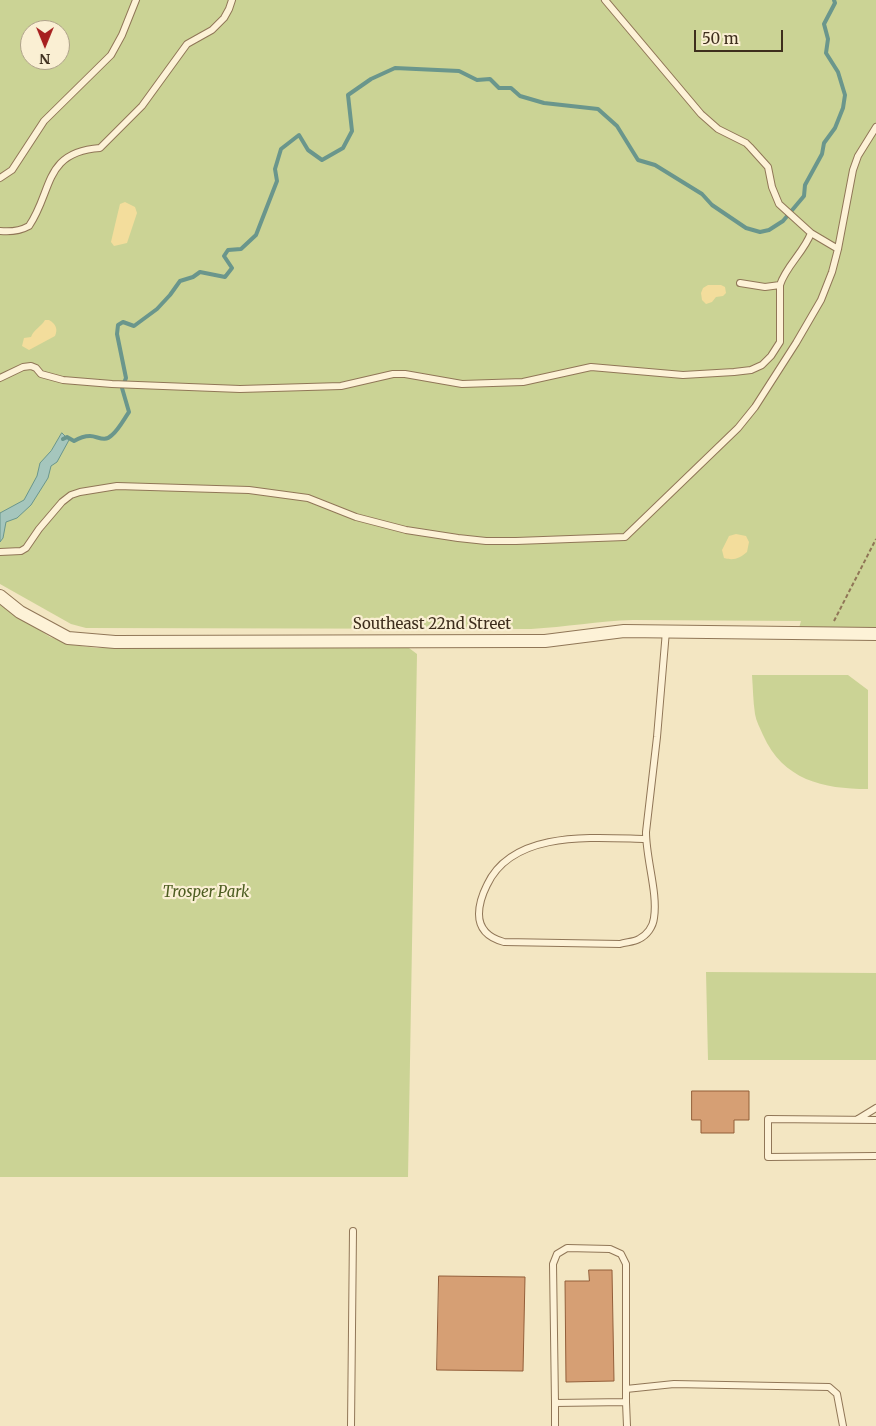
<!DOCTYPE html>
<html>
<head>
<meta charset="utf-8">
<style>
	body { margin:0 }
	#map { position:relative; width:876px; height:1426px; overflow:hidden; background:#f3e6c2; font-family:Merriweather,serif }
	canvas { display:block }
	.north { position:absolute; left:20px; top:20px; width:50px; height:50px; box-sizing:border-box; background:#faefd3; border:1px solid #afa28a; border-radius:50%; rotate:180deg; font-size:14px; font-weight:700; line-height:20px; text-align:center; color:#3e2e1d }
	.north::after { content:''; display:block; margin:auto; width:18px; height:22px; background:#a7201f; clip-path:polygon(50% 0,100% 100%,50% 72%,0 100%) }
	.scale { position:absolute; left:694px; top:30px; width:89px; height:22px; box-sizing:border-box; border:2px solid #3e2e1d; border-top:0; padding-left:6px; font-size:15px; line-height:18px; white-space:nowrap; color:#3e2e1d; -webkit-text-stroke:4px #faefd3; paint-order:stroke }
</style>
</head>
<body>
<div id="map">
<canvas width="876" height="1426"></canvas>
<div class="north">N</div>
<div class="scale">50 m</div>
</div>
<script>
const ctx = document.querySelector('canvas').getContext('2d');
ctx.lineJoin = 'round';
function fillPath(path, color) { ctx.fillStyle = color; ctx.fill(path, 'evenodd'); }
function stroke(path, color, width, dash) { ctx.strokeStyle = color; ctx.lineWidth = width; ctx.lineCap = dash ? 'butt' : 'round'; ctx.setLineDash(dash || []); ctx.stroke(path); }
function write(font, color, halo, rows, align = 'center') {
  ctx.font = font + ' Merriweather,serif'; ctx.lineWidth = 4.5; ctx.setLineDash([]); ctx.textBaseline = 'middle'; ctx.strokeStyle = halo; ctx.fillStyle = color; for (const [text, x, y, turn = 0] of rows) {
    ctx.save(); ctx.translate(x, y); ctx.rotate((+turn || 0) * Math.PI / 180); ctx.textAlign = isNaN(turn) ? turn : align; if (halo) ctx.strokeText(text, 0, 0); ctx.fillText(text, 0, 0); ctx.restore();
  }
}
fillPath(new Path2D(`
	M0,0H876V628H799L801,621L633,620C599,621 565,627 531,629L86,628L71,624L0,584ZM30,30H60V60H30Z
	M0,604L50,637L73,645L97,648H409L417,654L408,1177H0Z
	M752,675H848L868,690V789C823,789 783,780 763,735C760,728 756,721 755,714C753,701 753,688 752,675Z
	M706,972L876,973V1060H708Z`), '#cbd395');
fillPath(new Path2D(`
	M125,202L135,207L137,213L127,243L114,246L111,242C114,229 117,216 120,204Z
	M708,285H721L725,287L726,293L723,296L716,297L712,302L706,304L702,300L701,293L703,288Z
	M45,320H49C56,324 58,329 55,336L29,350L22,346L24,338L31,337C34,329 41,327 45,320Z
	M736,534L746,536L749,542L747,552C740,558 734,561 724,558L722,550L729,536Z`), '#f3dd9c');
const water = new Path2D(`
	M62,433L69,440L57,462L51,466L48,478L31,505L17,518L6,522L3,538L0,542V513L24,500L37,476L40,463L51,451Z`);
fillPath(water, '#a5c6bd');
stroke(water, '#6a968c', 1);
stroke(new Path2D(`
	M63,439L67,437L74,441C79,438 84,436 90,436C98,436 104,443 112,435C119,429 124,419 129,412L122,388L126,378L117,334L118,325L123,322L134,326L157,309L170,295L180,281L193,277L200,272L225,277L232,268L224,256L228,250L241,249L256,235L277,181L275,169L281,149L299,135L308,150L322,160L343,148L352,131L348,95L371,79L395,68L459,71L477,80L490,79L499,88H511L520,96L544,103L598,109L617,126L638,160L655,165L702,194L712,205L746,228L760,232L769,230L783,221L804,196L805,185L822,154L824,143L835,128L843,108L845,95L838,72L826,53L828,39L824,24L835,3L834,0`), '#6a968c', 4);
const building = new Path2D(`
	M692,1091H749V1120H734V1133H701V1120H692Z
	M589,1270H612L614,1381L566,1382L565,1281H589Z
	M439,1276L525,1277L523,1371L437,1370Z`);
fillPath(building, '#d69f74');
stroke(building, '#935e39', 1);
const lane = new Path2D(`
	M605,0L701,114L718,129L746,143L750,147L768,167L772,187L779,204L811,233L838,249
	M0,178L12,170L44,121L111,55L122,35L136,0
	M0,231C10,232 20,231 29,226C53,191 43,152 100,148L142,106L187,44L212,30L224,18L229,9L232,0
	M740,283L765,287L780,285
	M0,378L23,367L31,366L36,368L41,374L63,380L112,384L240,389L341,386L393,374H405L462,384L523,382L591,367L683,375L734,372L751,370L762,365L771,356L780,342V285C786,266 804,252 811,233
	M0,552L21,551L26,548L39,529L62,502L71,495L80,492L117,486L249,490L308,498L356,517L406,530L458,538L486,541H516L625,537L738,428L755,407L796,343L821,300L832,272L838,249L853,170L858,156L876,127
	M646,839C596,838 513,829 487,885C482,895 479,903 479,914C479,930 489,938 504,942L620,944C626,942 634,942 639,939C647,935 653,927 654,918C658,893 646,859 646,832L657,737L666,631
	M858,1119L876,1108
	M876,1120L768,1119V1157L876,1156
	M626,1389L674,1384L829,1387L837,1394L843,1426
	M555,1403L553,1264L557,1254L567,1248L610,1249L621,1254L626,1264V1402
	M351,1426L353,1231
	M555,1426V1403L626,1402L627,1426`);
const street = new Path2D(`
	M0,596L20,612L68,638L115,642L521,641H545L624,631L876,634`);
stroke(lane, '#907657', 8);
stroke(street, '#907657', 14);
stroke(new Path2D(`
	M834,621L876,539`), '#907657', 2, [4, 2.5]);
stroke(lane, '#fdf2d7', 6);
stroke(street, '#fdf2d7', 12);
write('15px', '#3e2e1d', '#faefd3', [
	["Southeast 22nd Street",432,625]
]);
write('italic 15px', '#4d5d21', '#faefd3', [
	["Trosper Park",206,893]
]);
</script>
</body>
</html>
